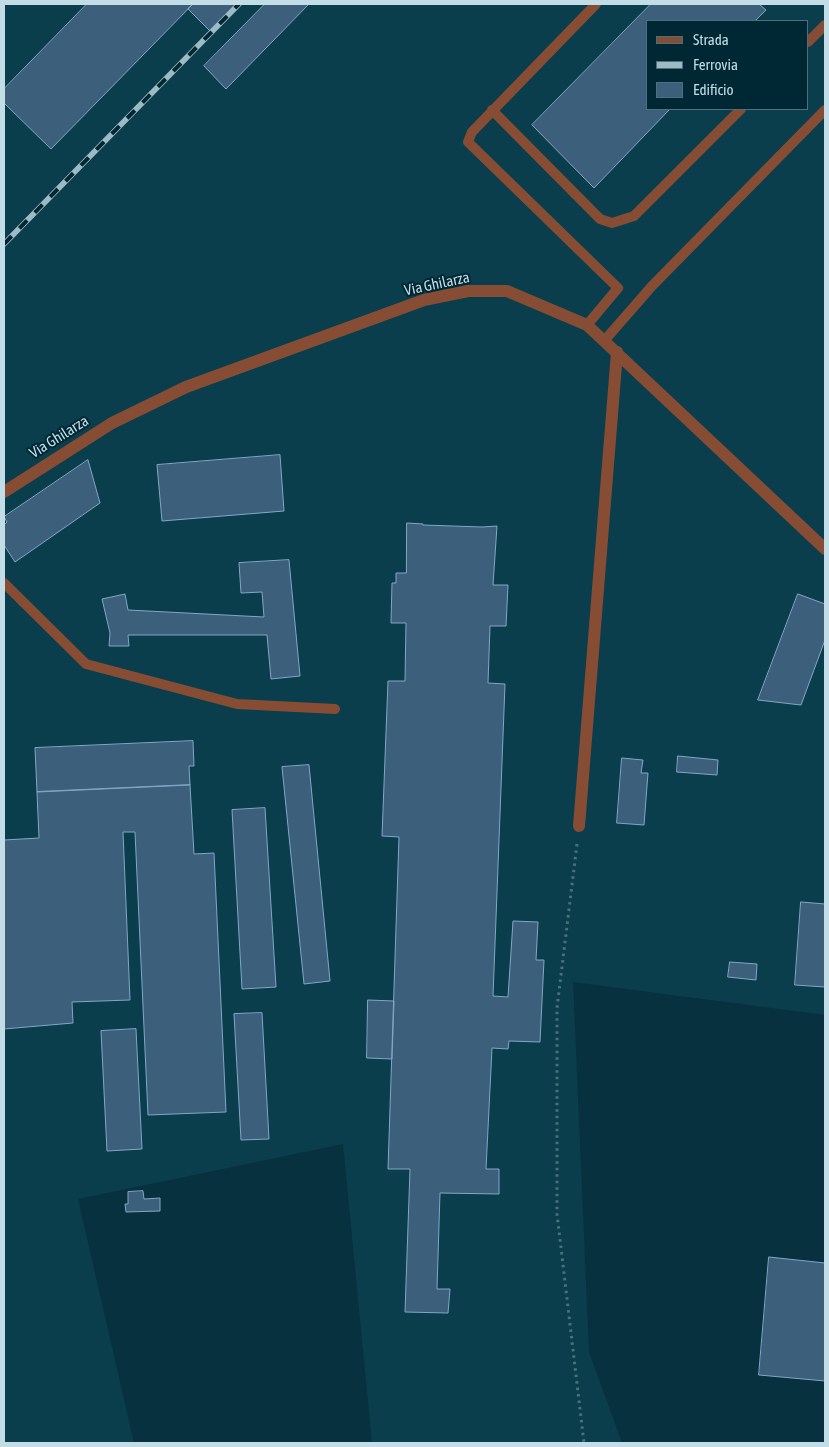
<!DOCTYPE html>
<html>
<head>
<meta charset="utf-8">
<style>
	body { margin:0 }
	#map { position:relative; width:829px; height:1447px; overflow:hidden; background:#07313e; font-family:"Asap Condensed",sans-serif }
	canvas { display:block }
	.frame { position:absolute; inset:0; border:5px solid #c3dde7; pointer-events:none }
	.legend { position:absolute; left:646px; top:20px; width:162px; height:90px; box-sizing:border-box; background:#002734; border:1px solid #4e707c; margin:0; padding:6px 9px; list-style:none; font-size:15px; color:#c3dde7 }
	.legend li { display:flex; align-items:center; gap:10px; height:25px }
	.legend b { width:25px; border:1px solid #4e707c }
</style>
</head>
<body>
<div id="map">
<canvas width="829" height="1447"></canvas>
<div class="frame"></div>
<ul class="legend">
<li><b style="height:6px;background:#864d34"></b>Strada</li>
<li><b style="height:6px;background:#9ebbc5"></b>Ferrovia</li>
<li><b style="height:14px;background:#3c5f7c"></b>Edificio</li>
</ul>
</div>
<script>
const ctx = document.querySelector('canvas').getContext('2d');
ctx.lineJoin = 'round';
function fillPath(path, color) { ctx.fillStyle = color; ctx.fill(path, 'evenodd'); }
function stroke(path, color, width, dash) { ctx.strokeStyle = color; ctx.lineWidth = width; ctx.lineCap = dash ? 'butt' : 'round'; ctx.setLineDash(dash || []); ctx.stroke(path); }
function write(font, color, halo, rows, align = 'center') {
  ctx.font = font + ' "Asap Condensed",sans-serif'; ctx.lineWidth = 4; ctx.setLineDash([]); ctx.textBaseline = 'middle'; ctx.strokeStyle = halo; ctx.fillStyle = color; for (const [text, x, y, turn = 0] of rows) {
    ctx.save(); ctx.translate(x, y); ctx.rotate((+turn || 0) * Math.PI / 180); ctx.textAlign = isNaN(turn) ? turn : align; if (halo) ctx.strokeText(text, 0, 0); ctx.fillText(text, 0, 0); ctx.restore();
  }
}
fillPath(new Path2D(`
	M4,4H825V1015L573,982L589,1352L622,1443H372L343,1144L78,1199L134,1443H4ZM648,21H808V109H648Z`), '#0a3e4d');
const building = new Path2D(`
	M87,4H193L51,149L4,103V89Z
	M193,4H238L211,32L188,9Z
	M265,4H309L226,89L204,66Z
	M651,4H759L766,10L755,21H648V109H670L594,188L532,125Z
	M280,455L284,511L162,521L157,465Z
	M88,460L100,503L15,562L4,545V525L7,522L4,517Z
	M407,523L423,524V525L482,527L497,526L493,585H508L506,626H490L488,683L505,684L493,996L508,997L513,921L538,922L536,960H544L540,1042L509,1041L508,1049L492,1048L486,1169H499V1194L440,1193L437,1289H450L448,1313L405,1312L410,1169H388L399,837L382,836L388,681H405L406,623H391L392,583H396V573H406Z
	M289,560L300,676L271,679L267,635H128L129,646H109L110,633L102,599L125,594L128,610L264,617L262,592L241,593L239,563Z
	M798,594L825,604V640L801,705L758,700Z
	M193,741L194,766H189L190,785L37,792L35,748Z
	M678,756L718,760L717,775L677,772Z
	M622,758L643,760L641,773H648L644,825L617,823Z
	M309,765L330,981L304,984L282,767Z
	M190,785L194,854L214,853L226,1112L148,1115L135,832H123L130,1000L72,1002L73,1023L4,1029V840L39,838L37,792Z
	M265,808L276,987L242,989L232,810Z
	M801,902L825,904V987L795,985Z
	M730,962L757,964L756,980L728,977Z
	M368,1000L394,1001L392,1059L367,1058Z
	M262,1013L269,1139L241,1140L234,1014Z
	M136,1029L142,1149L107,1151L101,1031Z
	M143,1191L144,1199L160,1198V1211L126,1212L125,1204H128V1192Z
	M769,1257L825,1263V1381L759,1375Z`);
fillPath(building, '#3c5f7c');
stroke(building, '#81a7c6', 1);
stroke(new Path2D(`
	M577,844L557,1008V1214L584,1443`), '#4c707c', 3, [2.5, 4]);
stroke(new Path2D(`
	M808,42L825,25
	M492,110L600,219L612,223L634,216L741,109
	M587,325L618,288L468,142L472,132L596,4
	M604,341L652,286L825,110
	M4,583L86,664L237,704L335,709`), '#864d34', 10);
stroke(new Path2D(`
	M4,492L112,423L186,387L424,300L468,291H507L587,325L825,549
	M579,826L617,352`), '#864d34', 12);
const rail = new Path2D(`
	M4,244L239,4`);
stroke(rail, '#9ebbc5', 5.5);
stroke(rail, '#002734', 4, [11]);
write('15px', '#c3dde7', '#002734', [
	["Via Ghilarza",437,284,-12],
	["Via Ghilarza",59,437,-32]
]);
</script>
</body>
</html>
